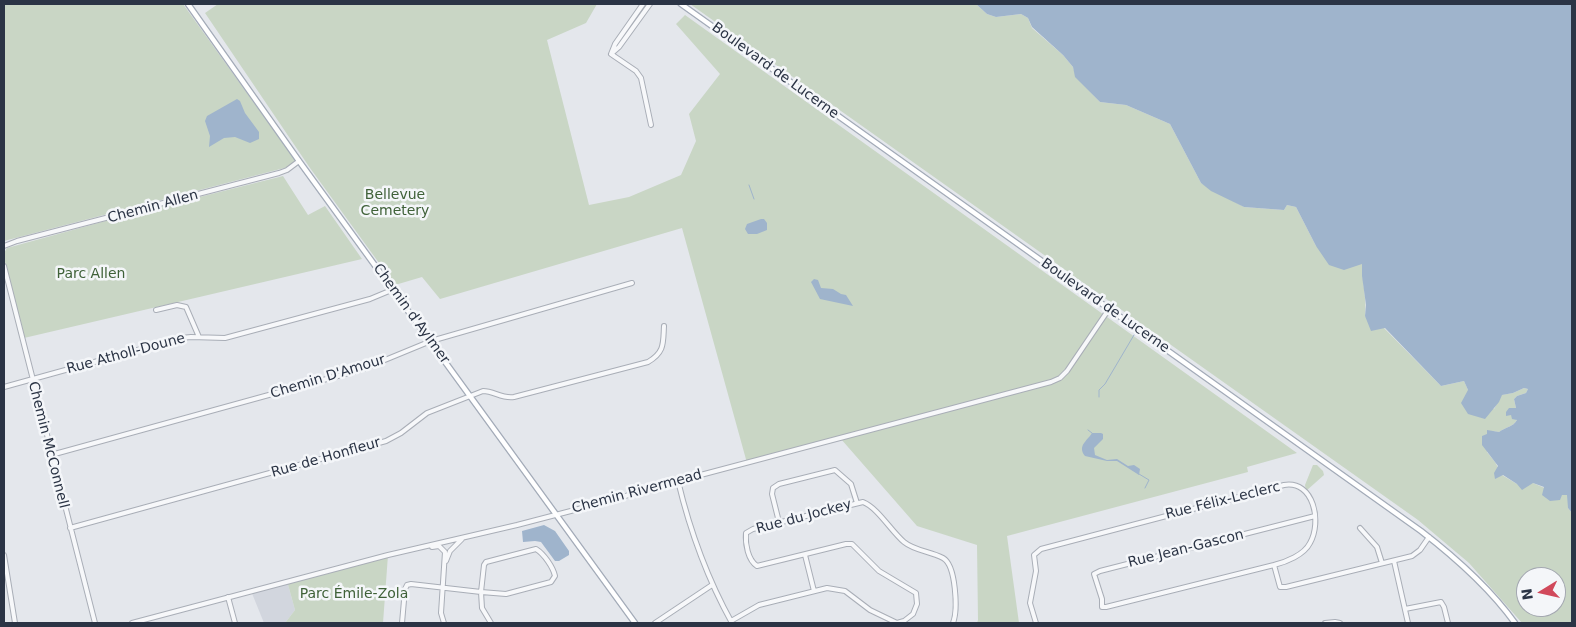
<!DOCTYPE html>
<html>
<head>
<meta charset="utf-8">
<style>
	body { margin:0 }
	#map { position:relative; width:1576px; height:627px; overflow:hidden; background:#e4e7ec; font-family:"DejaVu Sans",sans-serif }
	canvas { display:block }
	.frame { position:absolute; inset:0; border:5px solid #2b3445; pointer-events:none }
	.north { position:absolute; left:1516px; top:567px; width:50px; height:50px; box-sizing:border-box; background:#f4f6f9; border:1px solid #a4a8b1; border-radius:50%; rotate:261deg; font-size:14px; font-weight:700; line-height:20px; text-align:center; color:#2b3445 }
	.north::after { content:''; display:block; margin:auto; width:18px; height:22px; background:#d1495b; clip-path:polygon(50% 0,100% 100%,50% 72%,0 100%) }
</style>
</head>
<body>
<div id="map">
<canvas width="1576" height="627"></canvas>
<div class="frame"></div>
<div class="north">N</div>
</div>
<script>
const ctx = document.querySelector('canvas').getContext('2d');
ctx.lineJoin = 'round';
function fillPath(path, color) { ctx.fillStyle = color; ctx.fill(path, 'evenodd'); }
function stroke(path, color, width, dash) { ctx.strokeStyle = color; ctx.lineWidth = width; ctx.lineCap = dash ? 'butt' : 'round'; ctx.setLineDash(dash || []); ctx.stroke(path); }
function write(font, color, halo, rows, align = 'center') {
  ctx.font = font + ' "DejaVu Sans",sans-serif'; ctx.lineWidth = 5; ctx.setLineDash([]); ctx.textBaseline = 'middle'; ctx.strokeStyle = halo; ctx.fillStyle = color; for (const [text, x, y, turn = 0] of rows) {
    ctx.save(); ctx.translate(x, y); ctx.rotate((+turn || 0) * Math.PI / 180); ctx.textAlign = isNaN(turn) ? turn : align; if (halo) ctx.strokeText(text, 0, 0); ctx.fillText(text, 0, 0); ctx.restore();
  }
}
fillPath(new Path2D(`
	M287,581L295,610L285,623H264L251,591Z`), '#d2d6de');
fillPath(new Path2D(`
	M4,4H183L295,160L292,166L4,241Z
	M218,4H597L586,23L547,40L589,205L629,197L681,175L696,141L689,114L720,74L676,24L685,15L1297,453L1247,467L1248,472L1007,536L1019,623H977L978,620L977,545L917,526L841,439L747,463L682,228L440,299L422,277L395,285L310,168L205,13Z
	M690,4H976L987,14L996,17L1021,14L1028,18L1032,28L1063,55L1073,67L1076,77L1100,102L1126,105L1170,124L1201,183L1244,207L1284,210L1287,205L1296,207L1316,246L1362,264C1362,282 1367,299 1365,316L1384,328L1441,386L1464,381L1468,390L1494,409L1501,395L1513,393L1524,388L1528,389L1526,393L1517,396L1514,399L1516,408L1511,415L1517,420C1513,427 1506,427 1499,432L1491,431L1488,434L1487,452L1495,462L1502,475L1517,484L1533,483L1561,495H1568V508L1572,513V623H1522L1469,563L1418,520ZM1526,577H1556V607H1526Z
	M283,176L308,215L325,206L362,259L24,338L4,258V253L7,248L120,217Z
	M1313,465H1317L1323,471L1324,475L1306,491L1305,485Z
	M388,555L383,623H285L295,610L287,581Z`), '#c9d6c5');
fillPath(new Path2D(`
	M976,4H1572V513L1568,508L1567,495H1562L1560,500L1550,501L1542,495L1544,487L1533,483L1522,490L1517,484L1503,475L1495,479L1494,473L1498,466L1482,445V436L1487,434V430L1499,432C1506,427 1513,427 1517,420L1512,419L1511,415L1506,416V412L1509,408H1516L1514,399L1517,396L1526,393L1528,389L1524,388L1513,393L1502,395L1499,402L1485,419L1468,414L1461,403L1468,390L1464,381L1441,386L1385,328L1371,331L1365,316L1366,305L1362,276V264L1344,270L1329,265L1316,246L1296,207L1287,205L1284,210L1244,207L1211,191L1201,183L1170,124L1126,105L1100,102L1075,77L1073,67L1063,55L1032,27L1028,18L1021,14L996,17L987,14Z
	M237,99L240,101L245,113L259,132V139L250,143L235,137L224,138L209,147L210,136L205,121L207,116Z
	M761,219H764L767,223V230L757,234H748L745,229L747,224Z
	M814,279L818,280L821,288L833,289L841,294L846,295L853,306L820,299L811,282Z
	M1092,433H1101L1103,434V439L1094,448L1095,455L1107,460L1117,459L1128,466L1134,465L1140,469L1139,475L1117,461H1107L1085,456C1077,446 1087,441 1092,433Z
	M544,525L555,531L569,551V555L559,561H555L541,542L535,541L523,542L522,531Z`), '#9fb4cc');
stroke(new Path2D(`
	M749,185L754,199
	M1099,397V390L1105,384L1134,335
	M1088,430L1092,433
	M1139,474L1149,480L1145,488`), '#9fb4cc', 1);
const minor = new Path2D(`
	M643,4L615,44L611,54L619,47L650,4
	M611,54L636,71L641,78L651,125
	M4,246L17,241L279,173L287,170L299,161
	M4,266L95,623
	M156,310L177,305L186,307L199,337
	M4,387L181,338L191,337L225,338L370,299L394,289
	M51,455L363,369L431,341L632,283
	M678,481C690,531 707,578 732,623
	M779,522L772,494L773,488L779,484L835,470L851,484L857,503
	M70,528L386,441L401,433L427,413L483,391C494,391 502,399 514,397L648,362C665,352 663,343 664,326
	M1360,528L1377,547L1382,563
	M432,547L439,546L445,552L441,613L444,623
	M536,549C544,554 553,567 555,576L551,582L506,594L481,592L484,565L486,562Z
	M4,555L15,623
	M805,555L814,591
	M446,561L450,551L462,539
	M1394,561L1408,623
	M1274,565L1280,587H1286L1412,556L1420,550L1429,537
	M228,597L235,623
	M1405,609L1441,602L1444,607L1448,623
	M731,621L759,605L827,588L845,591L870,610L897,623L904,621L913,614L917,604L916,593L879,571L852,544H846L757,566C748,560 745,544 746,533L753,529L863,502C878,508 891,531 904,542C915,551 930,551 943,558C956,565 958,610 953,623
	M132,623L388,555L517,525L613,500L644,490L1051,382L1060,378L1067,371L1109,309
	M402,623L405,589L407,585L411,584L481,592L482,608L491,623
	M655,623L712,585
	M1036,623L1030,603L1036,571L1034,555L1041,549L1284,485C1314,480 1322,522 1310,543C1304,555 1286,562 1274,565L1106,607H1102V599L1094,574L1100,571L1315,516
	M1325,623L1335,622L1340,623`);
const major = new Path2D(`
	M188,4L299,161L635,623
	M681,4L1421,531C1456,558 1489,587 1515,623`);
stroke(minor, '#a9aeb7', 6);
stroke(major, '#a3abb8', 7);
stroke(minor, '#f7f8fa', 4);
stroke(major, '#fff', 4.5);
write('14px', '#2b3445', '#f4f6f9', [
	["Boulevard de Lucerne",775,71,36],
	["Chemin Allen",153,207,-15],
	["Boulevard de Lucerne",1105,306,35],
	["Chemin d'Aylmer",411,314,54],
	["Rue Atholl-Doune",126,354,-15],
	["Chemin D'Amour",328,377,-17],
	["Chemin McConnell",48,445,76],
	["Rue de Honfleur",326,458,-16],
	["Chemin Rivermead",637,492,-15],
	["Rue Félix-Leclerc",1223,501,-14],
	["Rue du Jockey",804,517,-15],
	["Rue Jean-Gascon",1186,549,-14]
]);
write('14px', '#3f6138', '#f4f6f9', [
	["Bellevue",395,195],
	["Cemetery",395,211],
	["Parc Allen",91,274],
	["Parc Émile-Zola",354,594]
]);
</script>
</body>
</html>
